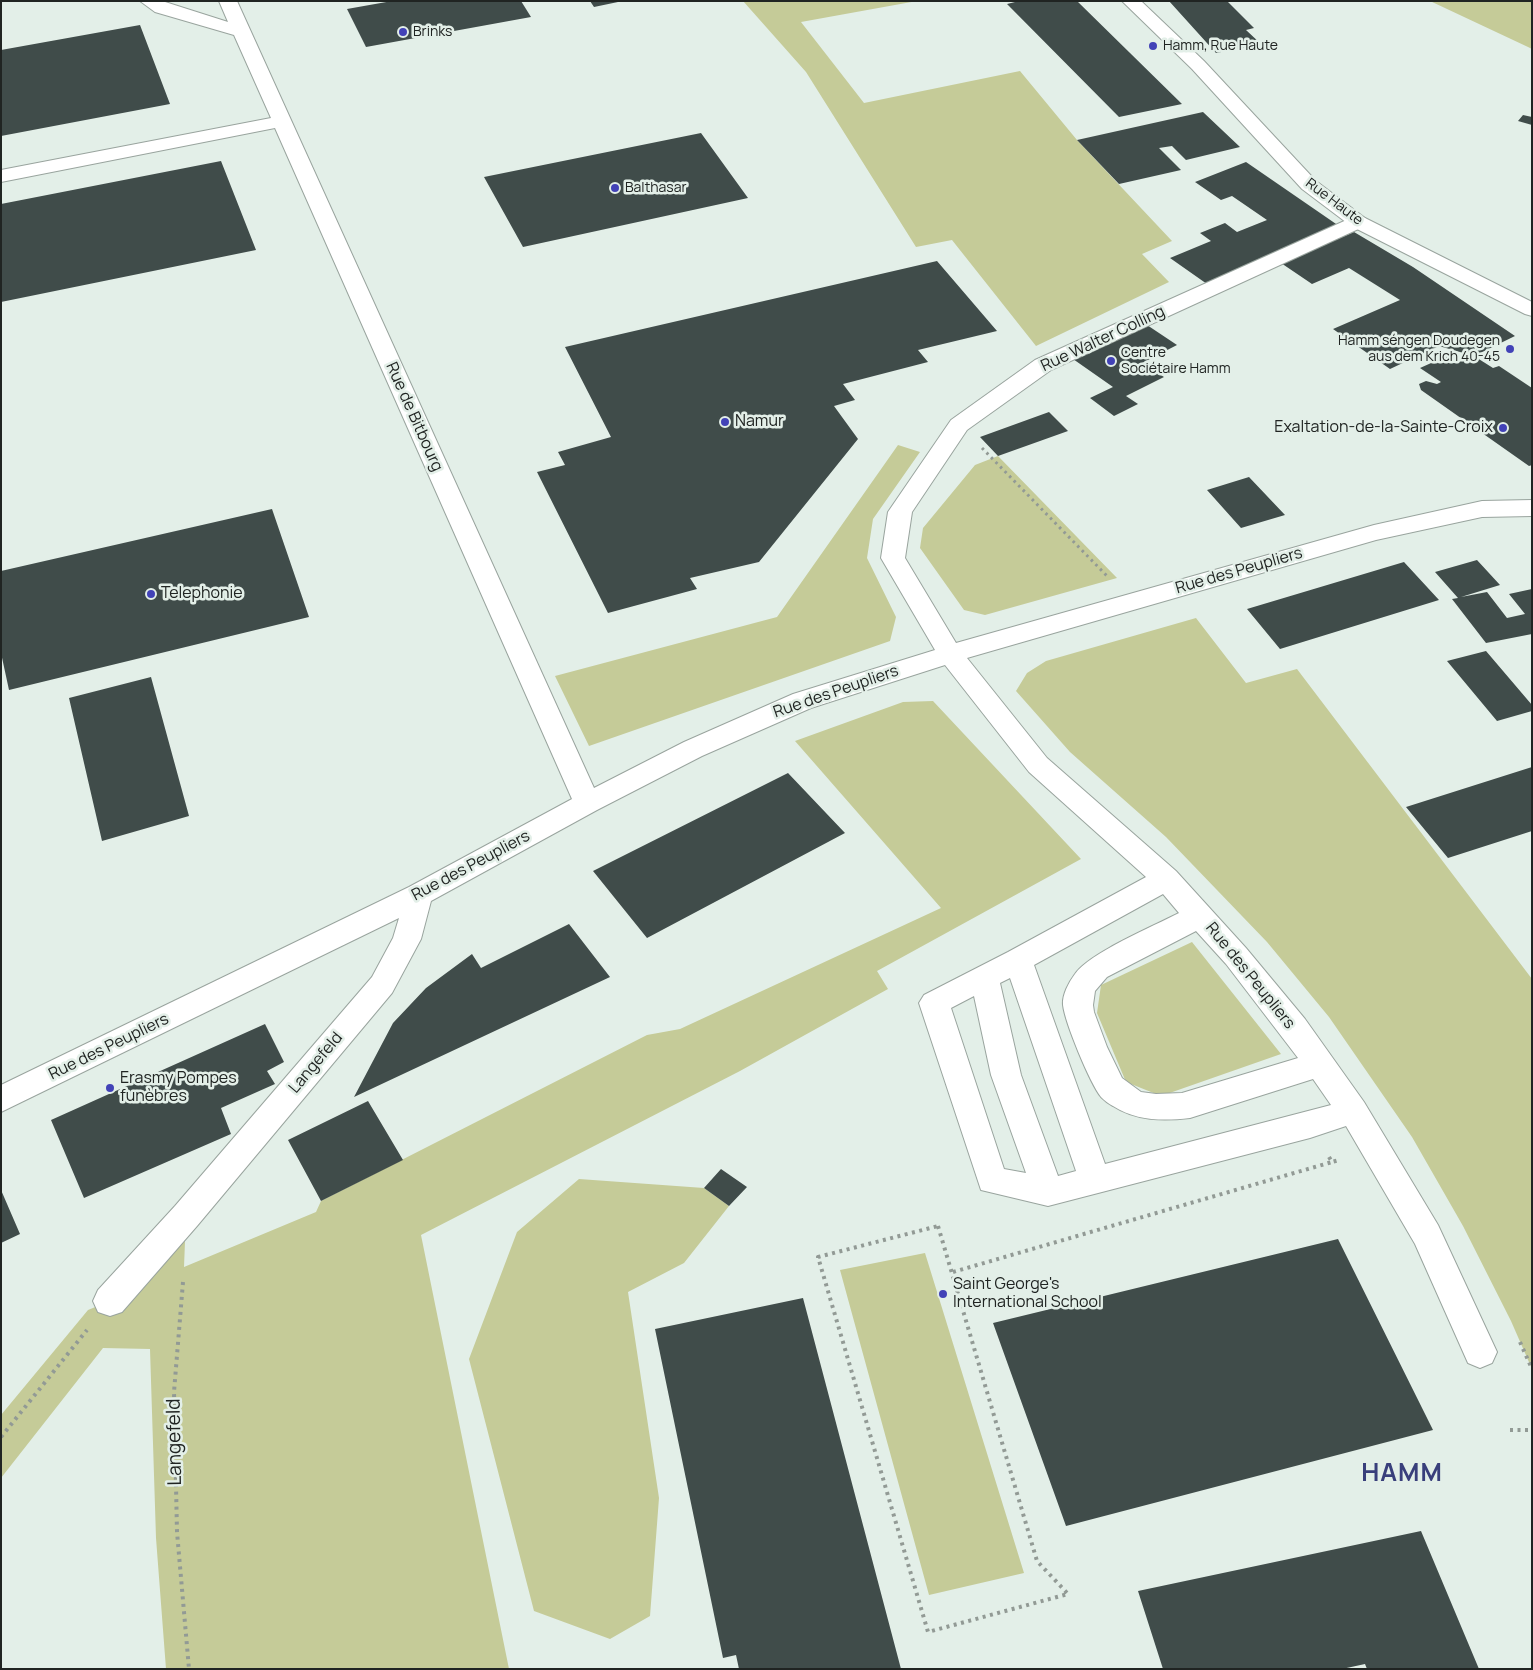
<!DOCTYPE html>
<html>
<head>
<meta charset="utf-8">
<style>
	body { margin:0 }
	#map { position:relative; width:1533px; height:1670px; overflow:hidden; background:#e3efe8; font-family:Manrope,sans-serif }
	canvas { display:block }
	.frame { position:absolute; inset:0; border:2px solid #202422; pointer-events:none }
</style>
</head>
<body>
<div id="map">
<canvas width="1533" height="1670"></canvas>
<div class="frame"></div>
</div>
<script>
const ctx = document.querySelector('canvas').getContext('2d');
ctx.lineJoin = 'round';
function fillPath(path, color) { ctx.fillStyle = color; ctx.fill(path, 'evenodd'); }
function stroke(path, color, width, dash) { ctx.strokeStyle = color; ctx.lineWidth = width; ctx.lineCap = dash ? 'butt' : 'round'; ctx.setLineDash(dash || []); ctx.stroke(path); }
function write(font, color, halo, rows, align = 'center') {
  ctx.font = font + ' Manrope,sans-serif'; ctx.lineWidth = 5; ctx.setLineDash([]); ctx.textBaseline = 'middle'; ctx.strokeStyle = halo; ctx.fillStyle = color; for (const [text, x, y, turn = 0] of rows) {
    ctx.save(); ctx.translate(x, y); ctx.rotate((+turn || 0) * Math.PI / 180); ctx.textAlign = isNaN(turn) ? turn : align; if (halo) ctx.strokeText(text, 0, 0); ctx.fillText(text, 0, 0); ctx.restore();
  }
}
fillPath(new Path2D(`
	M743,1H917L801,22L864,103L1020,71L1077,140L1172,241L1142,254L1169,282L1036,346L952,240L916,247L806,72Z
	M1430,1H1532V49L1528,47Z
	M898,445L920,452L873,519L867,558L896,617L890,641L589,746L555,676L777,617Z
	M998,456L1117,578L985,615L964,610L920,548L923,528L975,465Z
	M1196,618L1246,683L1297,669L1532,979V1369L1511,1321L1463,1226L1412,1137L1329,1017L1267,942L1166,837L1070,752L1016,691L1027,673L1046,661Z
	M933,701L1081,859L877,971L888,989L740,1071L421,1235L509,1669H166L156,1538L150,1349L103,1348L1,1478V1415L88,1310L110,1301L186,1216L184,1267L316,1212L321,1201L647,1035L680,1029L941,908L795,741L903,702Z
	M1192,942L1281,1054L1161,1096L1126,1082L1097,1013L1101,985Z
	M579,1179L704,1188L729,1206L684,1263L628,1292L659,1498L650,1616L610,1639L534,1611L469,1359L517,1232Z
	M925,1253L1024,1573L929,1595L840,1270Z`), '#c5cb98');
fillPath(new Path2D(`
	M392,1H521L531,17L366,47L347,9Z
	M590,1H618V2L594,7Z
	M1019,1H1077L1182,104L1119,117L1007,4Z
	M1169,1H1227L1254,28L1246,30L1261,44L1216,53Z
	M140,25L170,104L1,136V50Z
	M1203,112L1240,147L1186,160L1172,146L1159,148L1181,170L1119,184L1077,140Z
	M1523,115L1532,117V125L1518,121Z
	M701,133L748,198L523,247L484,177Z
	M221,161L256,250L1,302V204Z
	M1246,162L1339,226L1207,284L1170,258L1211,241L1200,233L1225,223L1237,232L1267,220L1232,196L1221,200L1195,182Z
	M1354,232L1413,267L1515,336L1474,356L1439,346L1390,369L1333,329L1400,300L1349,268L1312,284L1281,263Z
	M937,261L997,331L918,350L928,362L843,384L855,400L834,406L858,439L759,562L690,578L697,589L608,613L537,472L565,465L558,452L611,437L565,347Z
	M1144,323L1177,345L1142,363L1164,377L1126,396L1138,404L1114,416L1090,398L1113,387L1073,359Z
	M1449,355L1459,362L1474,356L1493,368L1499,366L1532,388V465L1529,466L1421,390L1419,384L1426,381L1437,384L1441,382L1420,368Z
	M1049,412L1068,431L998,456L980,437Z
	M1249,477L1285,515L1241,528L1207,490Z
	M272,509L309,617L9,690L1,653V571Z
	M1477,560L1500,585L1461,597L1487,592L1507,618L1525,614L1509,594L1532,589V634L1486,643L1452,599L1458,598L1435,572Z
	M1404,562L1439,600L1280,649L1247,609Z
	M1486,651L1532,705V711L1497,721L1447,661Z
	M151,677L189,816L102,841L69,698Z
	M1532,767V831L1448,858L1406,807Z
	M788,773L845,833L647,938L593,871Z
	M569,924L610,977L354,1097L393,1023L426,988L472,954L481,968Z
	M265,1024L284,1062L267,1071L275,1084L221,1108L231,1134L84,1198L51,1120Z
	M368,1101L403,1160L321,1201L288,1140Z
	M721,1169L747,1187L729,1206L704,1188Z
	M1,1190L20,1234L1,1243Z
	M1338,1239L1433,1430L1066,1526L993,1323Z
	M803,1298L901,1669H739L736,1655L723,1658L655,1329Z
	M1421,1531L1479,1669H1367L1365,1664L1342,1669H1163L1138,1591Z`), '#404c4a');
const minor = new Path2D(`
	M140,1H162L228,22L219,1H237L594,788L684,742L793,694L935,650L881,558L888,512L951,420L1035,360L1351,218L1358,216L1365,218L1368,222L1365,226L1051,370L967,430L912,512L905,558L956,643L1374,525L1482,501L1532,500V516L1482,517L1376,540L967,658L1047,758L1176,871L1246,948L1305,1019L1364,1102L1438,1225L1497,1352L1492,1363L1480,1368L1468,1363L1415,1244L1346,1126L1310,1138L1048,1206L981,1190L919,1003L924,995L1008,952L1146,877L1029,772L945,665L811,708L702,756L597,810L431,901L421,939L392,993L197,1226L122,1312L110,1316L98,1312L93,1301L98,1290L175,1206L372,977L393,938L399,918L1,1112V1085L409,887L572,799L275,128L1,182V170L271,118L234,35L155,12ZM1163,894L1179,913C1154,926 1089,953 1075,974C1069,982 1062,995 1063,1005C1065,1023 1090,1083 1101,1097C1104,1100 1109,1104 1113,1106C1136,1121 1163,1121 1190,1118L1313,1079L1331,1105L1105,1164L1034,965ZM1196,931L1226,964L1298,1058L1182,1093L1156,1094L1141,1092L1122,1078L1107,1047L1094,1012L1093,1005L1095,991L1107,977ZM1010,978L1076,1171L1058,1176L1021,1075L1000,983ZM974,996L991,1075L1026,1173L1004,1169L951,1008Z`);
const major = new Path2D(`
	M1122,1H1141L1204,61L1316,181L1365,218L1532,302V316L1525,314L1351,226L1302,189L1192,69Z`);
stroke(minor, '#99a49e', 2);
stroke(major, '#99a49e', 2);
stroke(new Path2D(`
	M982,448L1107,576`), '#929a95', 3, [2.5, 4]);
stroke(new Path2D(`
	M1329,1157L1332,1162L1339,1160
	M938,1226L1037,1561L1068,1594L928,1632L818,1257Z
	M953,1272L1332,1162
	M183,1282L174,1392L177,1532L189,1669
	M1520,1342L1532,1369
	M1510,1430H1532
	M1,1437L87,1330`), '#929a95', 4, [3, 4.5]);
fillPath(minor, '#fff');
fillPath(major, '#fff');
for (const [x, y, r, color] of [
	[403,32,5,"#4242b7"],
	[1153,46,5,"#4242b7"],
	[615,188,5,"#4242b7"],
	[1510,349,5,"#4242b7"],
	[1111,361,5,"#4242b7"],
	[725,422,5,"#4242b7"],
	[1503,428,5,"#4242b7"],
	[151,594,5,"#4242b7"],
	[110,1088,5,"#4242b7"],
	[943,1294,5,"#4242b7"]
]) { const dot = new Path2D(); dot.arc(x, y, r, 0, 2 * Math.PI); ctx.fillStyle = color; ctx.fill(dot); stroke(dot, '#e3efe8', 2); }
write('14px', '#202422', '#e3efe8', [
	["Brinks",413,32],
	["Hamm, Rue Haute",1163,46],
	["Balthasar",625,188],
	["Hamm séngen Doudegen",1500,341,"right"],
	["aus dem Krich 40-45",1500,357,"right"],
	["Centre",1121,353],
	["Sociétaire Hamm",1121,369]
], 'left');
write('14px', '#202422', '#e3efe8', [
	["Rue Haute",1334,202,37]
]);
write('16px', '#202422', '#e3efe8', [
	["Rue Walter Colling",1103,339,-25],
	["Rue de Bitbourg",414,417,66],
	["Rue des Peupliers",1239,571,-16],
	["Rue des Peupliers",836,692,-19],
	["Rue des Peupliers",471,866,-28],
	["Rue des Peupliers",1250,976,51],
	["Rue des Peupliers",109,1047,-26],
	["Langefeld",316,1063,-50]
]);
write('16px', '#202422', '#e3efe8', [
	["Namur",735,422],
	["Exaltation-de-la-Sainte-Croix",1493,428,"right"],
	["Telephonie",161,594],
	["Erasmy Pompes",120,1079],
	["funèbres",120,1097],
	["Saint George's",953,1285],
	["International School",953,1303]
], 'left');
write('19px', '#202422', '#e3efe8', [
	["Langefeld",175,1442,-91]
]);
ctx.letterSpacing = '1px';
write('bold 25px', '#393f7b', '#e3efe8', [
	["HAMM",1402,1474]
]);
ctx.letterSpacing = '0px';
</script>
</body>
</html>
